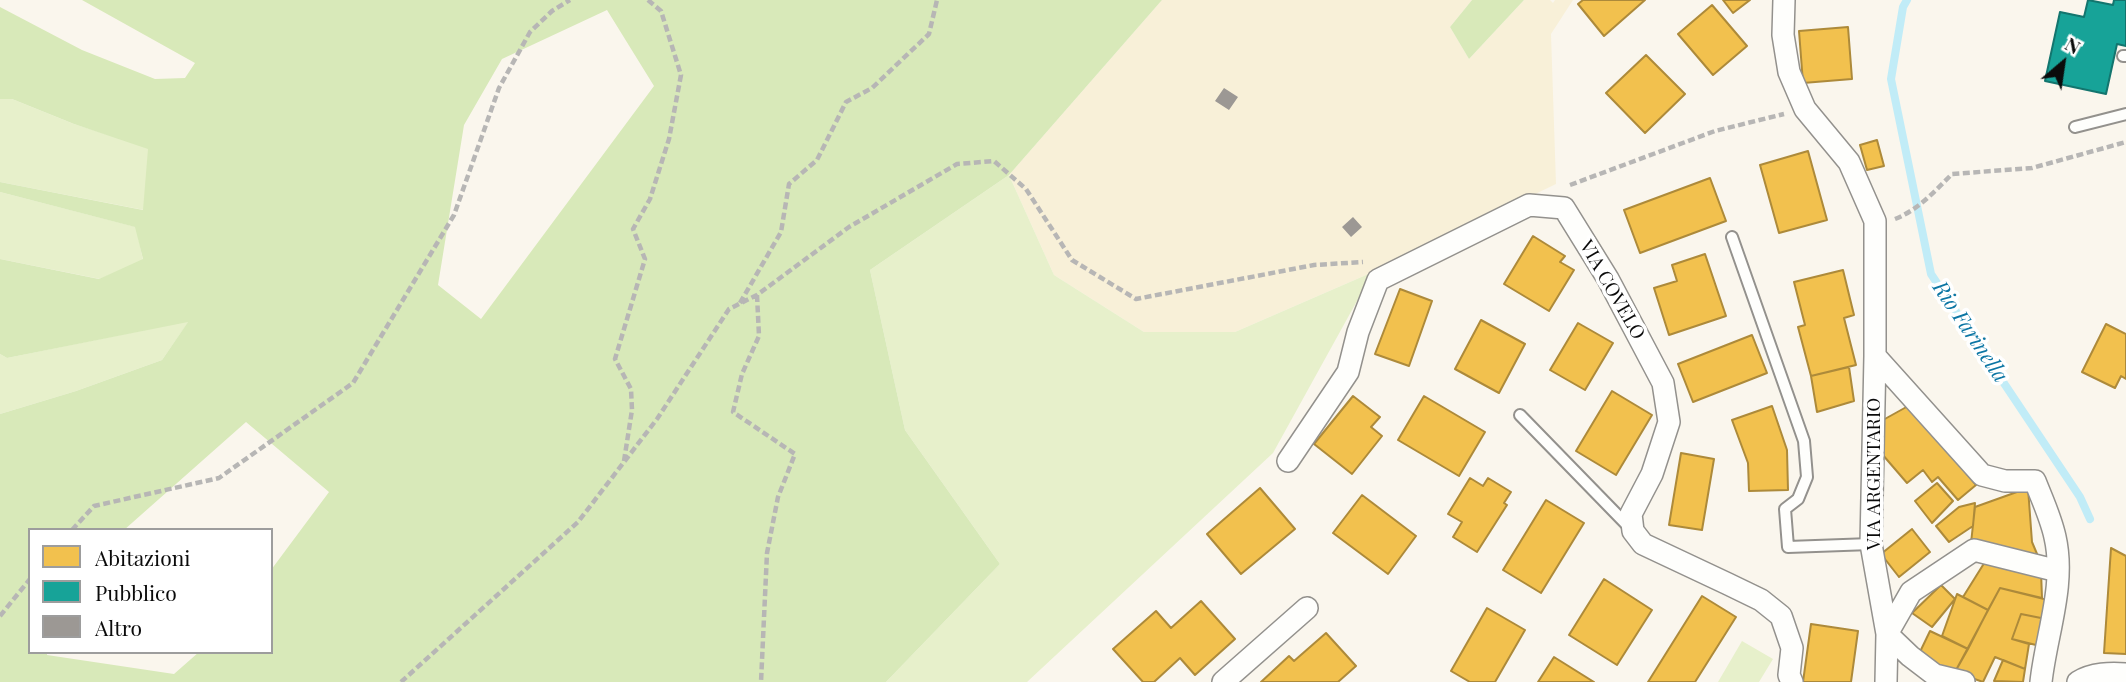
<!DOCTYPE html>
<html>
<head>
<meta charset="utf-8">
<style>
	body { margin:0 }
	#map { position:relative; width:2126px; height:682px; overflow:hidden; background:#faf6ed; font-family:"Playfair Display",serif }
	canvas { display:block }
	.legend { position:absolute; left:28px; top:528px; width:245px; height:126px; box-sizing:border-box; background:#fff; border:2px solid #9d9d9d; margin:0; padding:9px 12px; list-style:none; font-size:21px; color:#0b0b0b }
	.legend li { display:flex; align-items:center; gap:14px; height:35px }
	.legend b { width:35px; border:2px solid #9d9d9d }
	.north { position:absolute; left:2028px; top:28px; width:70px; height:70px; -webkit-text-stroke:5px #fff; paint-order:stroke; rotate:29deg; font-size:19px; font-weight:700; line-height:28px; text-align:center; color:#0b0b0b }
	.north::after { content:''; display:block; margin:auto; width:24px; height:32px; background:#0b0b0b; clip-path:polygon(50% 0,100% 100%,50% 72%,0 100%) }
</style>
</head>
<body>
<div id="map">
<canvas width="2126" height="682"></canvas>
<ul class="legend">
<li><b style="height:19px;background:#f2c14e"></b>Abitazioni</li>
<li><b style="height:19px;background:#17a398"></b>Pubblico</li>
<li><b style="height:19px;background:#9c9894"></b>Altro</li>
</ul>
<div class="north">N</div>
</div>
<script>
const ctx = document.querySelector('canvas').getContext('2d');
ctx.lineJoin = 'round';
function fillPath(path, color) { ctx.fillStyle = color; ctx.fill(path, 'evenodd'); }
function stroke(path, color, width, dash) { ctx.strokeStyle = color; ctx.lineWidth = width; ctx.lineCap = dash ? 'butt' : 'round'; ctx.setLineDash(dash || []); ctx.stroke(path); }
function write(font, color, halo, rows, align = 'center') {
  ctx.font = font + ' "Playfair Display",serif'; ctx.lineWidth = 7; ctx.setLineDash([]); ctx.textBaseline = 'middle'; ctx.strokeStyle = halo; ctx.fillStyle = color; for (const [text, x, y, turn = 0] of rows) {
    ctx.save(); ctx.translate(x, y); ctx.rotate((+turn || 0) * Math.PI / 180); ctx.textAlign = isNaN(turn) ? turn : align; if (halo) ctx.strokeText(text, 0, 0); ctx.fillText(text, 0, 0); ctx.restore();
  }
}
fillPath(new Path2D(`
	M1162,0H1472L1450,27L1469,59L1524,0H1550L1553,3L1555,0H1573L1551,34L1556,184L1373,272L1235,332H1144L1054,275L1009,175Z`), '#f8f0d8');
fillPath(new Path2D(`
	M0,99H12L74,124L149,148L144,210L0,182Z
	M1009,175L1054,275L1144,332H1235L1373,272L1273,453L1027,682H886L1000,564L905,430L870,270Z
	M0,192L136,227L143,260L100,279L0,259Z
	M189,321L162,360L76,391L0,414V354L7,358Z
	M1742,641L1773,659L1759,682H1718Z`), '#e7f0cb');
fillPath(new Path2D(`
	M82,0H1162L1009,175L870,270L905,430L1000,564L886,682H0V414L76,391L162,360L188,322L7,358L0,354V259L99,279L143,259L135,227L0,192V182L143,210L148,149L74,124L12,99H0V7L82,50L155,79L185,78L195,63ZM607,10L654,86L481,319L438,285L464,125L502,59ZM246,422L329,492L271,570V652H199L174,674L47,655V652H30V530H124Z
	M1472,0H1524L1469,59L1450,27Z`), '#d8e9b9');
const homes = new Path2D(`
	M1583,0H1645L1604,36L1578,4Z
	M1723,0H1750L1733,13Z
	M1712,5L1747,46L1713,75L1678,34Z
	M1848,27L1852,79L1803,83L1799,31Z
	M1646,55L1685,94L1645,133L1606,93Z
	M1877,140L1884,166L1867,170L1860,145Z
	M1808,151L1827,220L1779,233L1760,165Z
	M1710,178L1726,221L1640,253L1624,210Z
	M1533,236L1565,256L1560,262L1574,270L1549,311L1504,284Z
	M1705,254L1726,316L1669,335L1654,288L1677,281L1672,265Z
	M1843,270L1854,315L1844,318L1856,365L1811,376L1798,327L1805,325L1794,282Z
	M1400,289L1432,301L1409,366L1375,354Z
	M1481,320L1525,344L1499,393L1455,369Z
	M1578,323L1613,343L1585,390L1550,370Z
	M2106,324L2126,334V379L2121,376L2115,388L2082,372Z
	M1752,335L1767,373L1693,402L1678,364Z
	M1849,367L1854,401L1817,412L1811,376Z
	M1612,391L1652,415L1616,475L1576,451Z
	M1353,396L1380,417L1371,427L1382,436L1352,474L1314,444Z
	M1424,396L1485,432L1459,476L1398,440Z
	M1910,405L1976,485L1958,500L1938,477L1932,482L1923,470L1907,483L1882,454L1883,420Z
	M1772,406L1787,450L1788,490L1749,491L1748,463L1732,420Z
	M1681,453L1714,459L1702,530L1669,525Z
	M1470,478L1483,486L1488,478L1511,492L1504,503L1507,505L1477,552L1453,537L1462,522L1448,514Z
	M1937,483L1953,501L1932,523L1915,501Z
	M1260,488L1295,529L1241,574L1207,534Z
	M2028,488L2032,542L2040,561L1971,543L1975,507Z
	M1362,495L1416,536L1388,574L1333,533Z
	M1546,500L1584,523L1541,593L1503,570Z
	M1975,503L1973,526L1949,542L1936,526L1959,507Z
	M1912,529L1930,552L1899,577L1881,554Z
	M2111,548L2126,556V654L2104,653Z
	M1988,557L2041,571L2042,598L2000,588L1988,610L1963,597Z
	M1604,579L1652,610L1617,665L1569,635Z
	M1941,585L1955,599L1932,627L1912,613Z
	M2000,588L2048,600L2046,619L2021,614L2012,639L2029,644L2025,669L1995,657L1983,682L1955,672Z
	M1957,594L1988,610L1968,649L1942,636Z
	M1702,596L1736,617L1695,682H1648Z
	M1201,601L1235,639L1195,675L1180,658L1154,682H1143L1113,649L1156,611L1171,628Z
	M1487,608L1525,630L1495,682H1470L1451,671Z
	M2021,614L2046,619L2040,646L2012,639Z
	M1811,624L1858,631L1851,682H1803Z
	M1930,631L1968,649L1955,672L1918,656Z
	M1326,633L1356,666L1338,682H1261L1289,656L1294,661Z
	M1554,657L1594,682H1538Z
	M2003,660L2025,669L2023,682L1994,681Z`);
fillPath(homes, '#f2c14e');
stroke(homes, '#ad8a3a', 2);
const public = new Path2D(`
	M2088,0L2113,5L2114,0H2126V46L2117,44L2106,94L2045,81L2060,12L2084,17Z`);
fillPath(public, '#17a398');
stroke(public, '#13756e', 2);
stroke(new Path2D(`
	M1907,0L1903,7L1891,79L1931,274L2080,497L2090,519`), '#c1ecf7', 8);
fillPath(new Path2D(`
	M1224,88L1238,97L1229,110L1215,101Z
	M1353,217L1362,227L1351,237L1342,227Z`), '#9c9894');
const lane = new Path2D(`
	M2123,56H2126
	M2075,127L2126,114
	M1732,237L1804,441L1807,477L1798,499L1785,509L1788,547L1871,544
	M1520,415L1631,529`);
const street = new Path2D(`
	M1784,0L1783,35L1789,72L1805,109L1849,162L1875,221V356L1871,544L1887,634L1910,656L1935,675L1964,682
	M1875,356L1982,475L2005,481H2035C2042,499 2051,518 2055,537C2066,585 2046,635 2041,682
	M1288,461L1348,372L1358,332L1378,280L1529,205L1564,208L1608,279L1663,383L1669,422L1652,474L1631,514L1633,531L1643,544L1728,584L1761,600L1781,616L1792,648L1789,675L1792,682
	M1223,682L1307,608
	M1886,682L1887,634L1911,592L1974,550L2058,571
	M2078,682C2093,673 2110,673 2126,674`);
stroke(lane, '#93918d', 14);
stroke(street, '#93918d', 24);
stroke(new Path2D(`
	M1570,185L1715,131L1784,114
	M1895,219C1918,210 1935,191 1952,174L2032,168L2126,142
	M757,295L759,336L742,374L733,412L795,454L778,497L767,553L761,682
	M740,303L781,232L789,184L817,160L846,102L872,88L929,34L937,0
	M624,461L632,410L631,389L615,359L645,259L633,229L650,199L669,139L681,75L661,11L648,0
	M72,530L94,506L219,478L353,383L454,215L499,88L530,32L552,11L570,0
	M0,616L30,579
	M401,682L578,522L657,419L729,309L757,295L849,227L957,164L994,161L1026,189L1072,260L1136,299L1314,265L1363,262`), '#b7b6b5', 4.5, [7, 3.5]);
stroke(lane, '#fefefc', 10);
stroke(street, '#fefefc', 21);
write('19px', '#0b0b0b', '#fff', [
	["VIA COVELO",1612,290,60],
	["VIA ARGENTARIO",1874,474,-90]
]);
write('italic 21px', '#0c76a4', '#fff', [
	["Rio Farinella",1970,332,56]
]);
</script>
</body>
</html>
